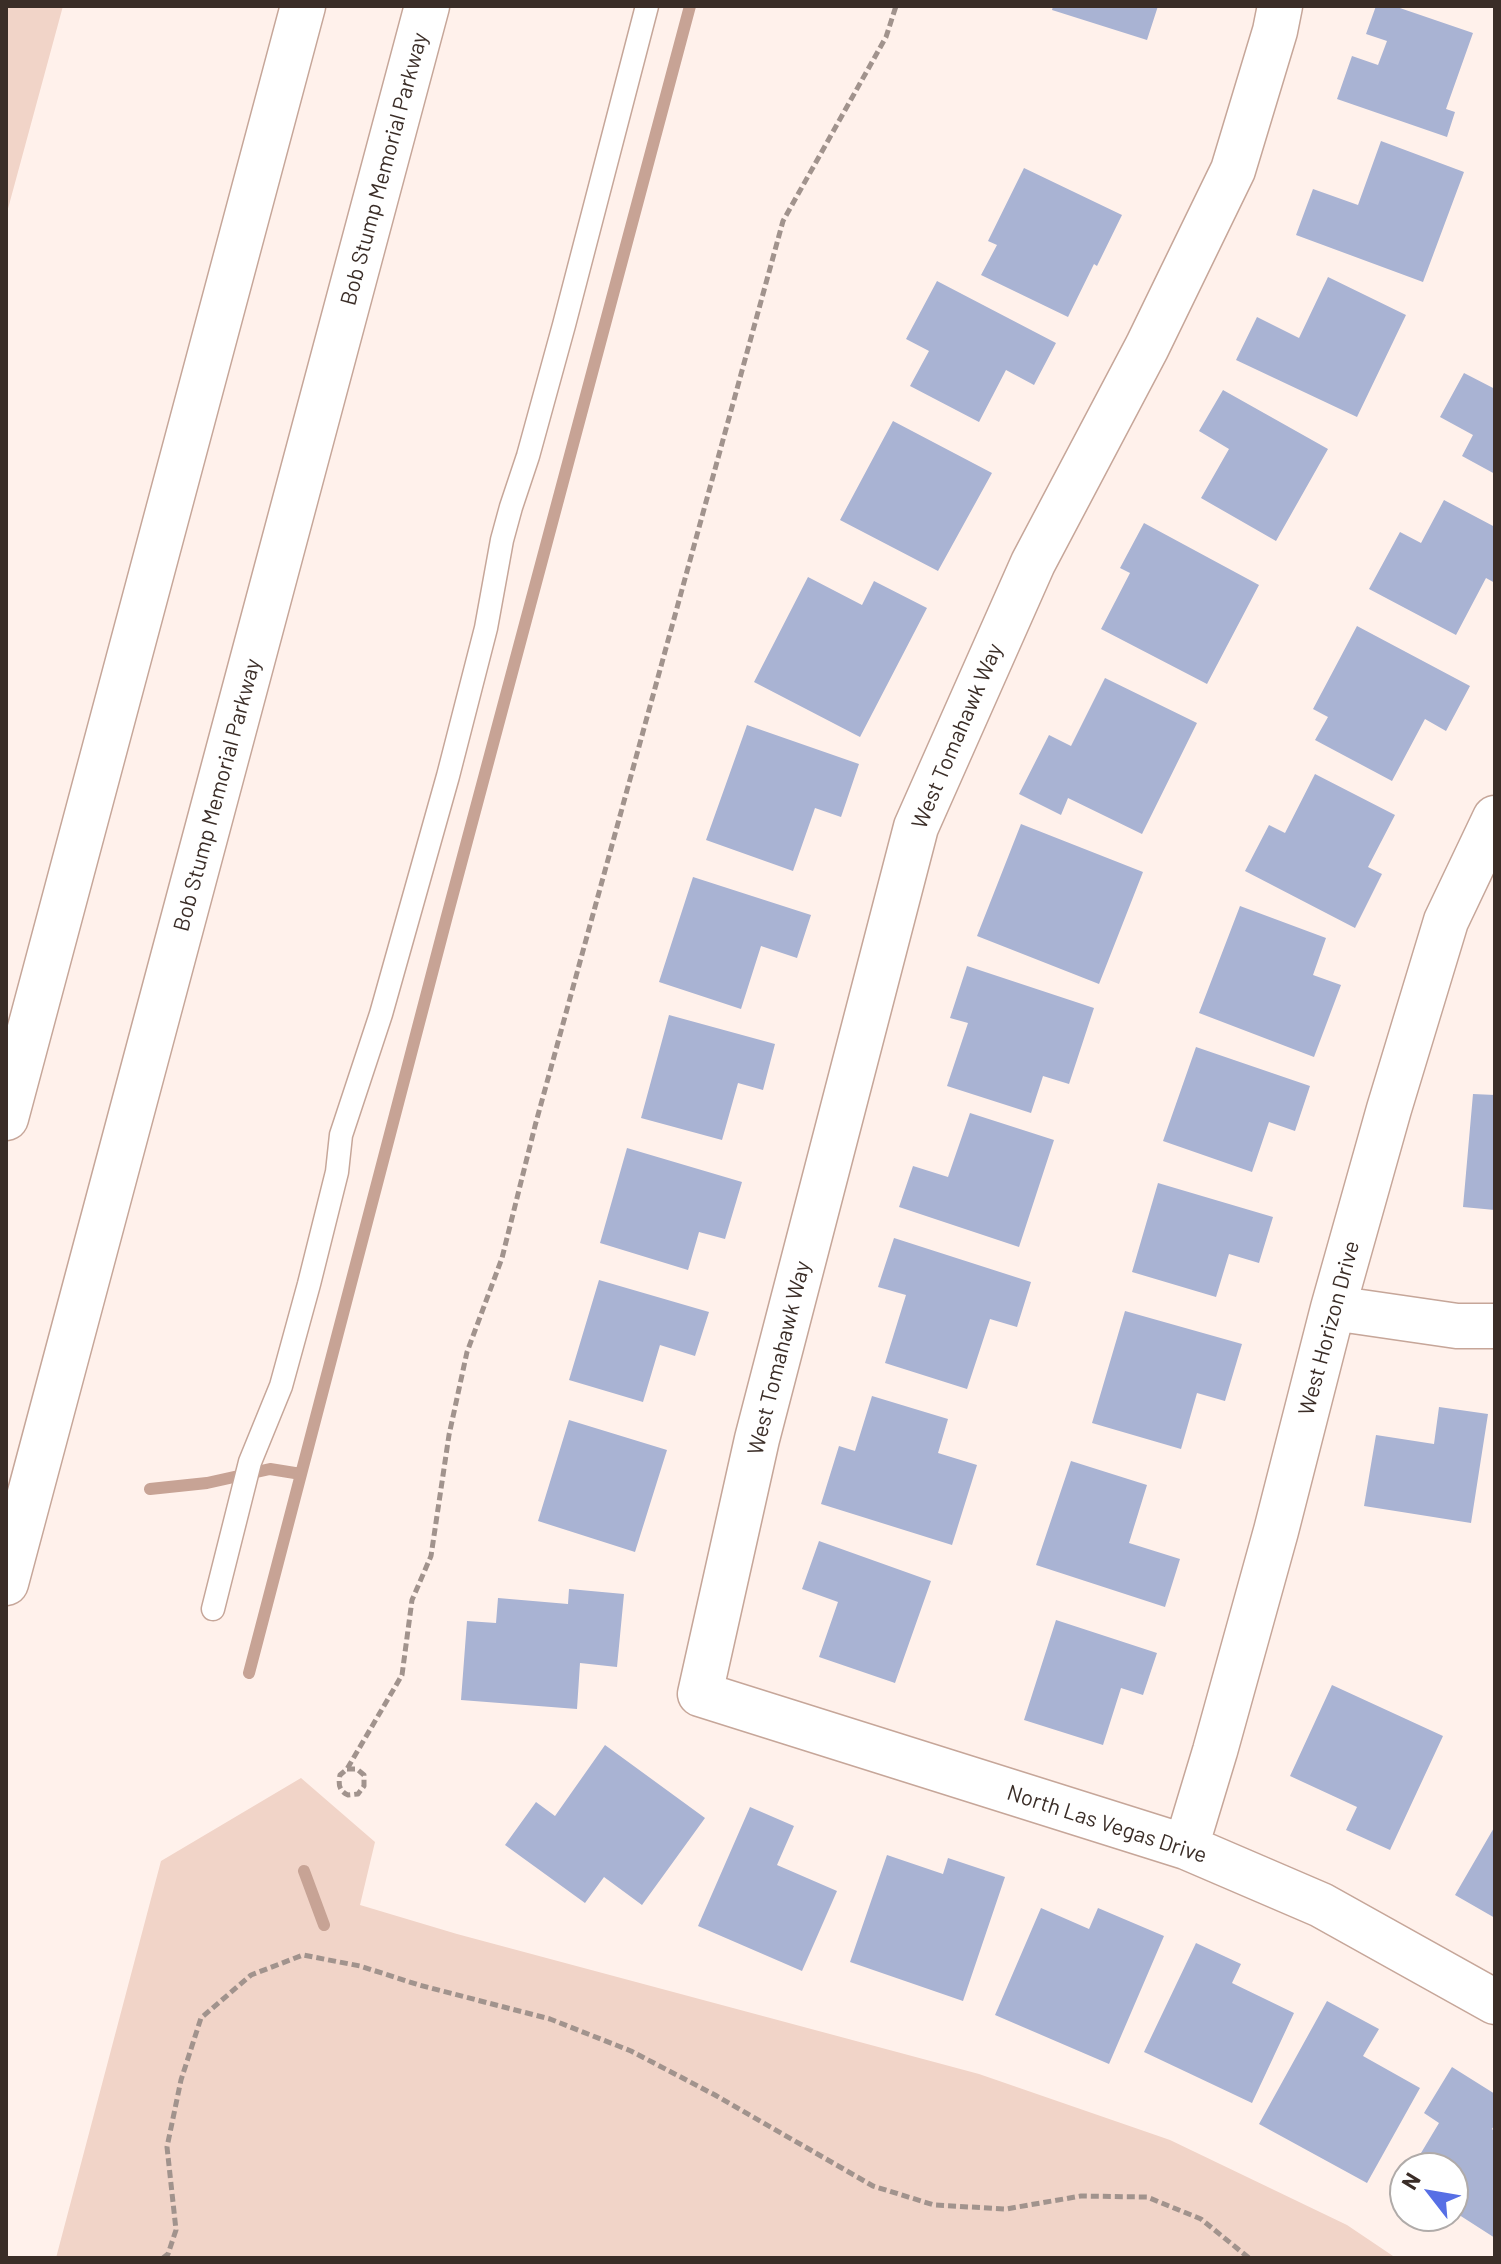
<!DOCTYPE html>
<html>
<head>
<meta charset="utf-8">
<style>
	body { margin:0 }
	#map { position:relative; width:1501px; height:2264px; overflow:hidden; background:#fff1eb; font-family:Barlow,sans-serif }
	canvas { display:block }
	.frame { position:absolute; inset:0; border:8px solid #3a2d27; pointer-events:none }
	.north { position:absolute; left:1389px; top:2152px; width:80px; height:80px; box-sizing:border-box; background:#fff; border:2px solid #b0aba9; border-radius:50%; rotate:301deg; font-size:22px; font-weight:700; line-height:32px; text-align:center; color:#3a2d27 }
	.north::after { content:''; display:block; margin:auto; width:28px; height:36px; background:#576fe5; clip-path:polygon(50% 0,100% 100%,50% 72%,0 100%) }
</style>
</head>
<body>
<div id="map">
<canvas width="1501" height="2264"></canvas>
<div class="frame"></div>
<div class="north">N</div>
</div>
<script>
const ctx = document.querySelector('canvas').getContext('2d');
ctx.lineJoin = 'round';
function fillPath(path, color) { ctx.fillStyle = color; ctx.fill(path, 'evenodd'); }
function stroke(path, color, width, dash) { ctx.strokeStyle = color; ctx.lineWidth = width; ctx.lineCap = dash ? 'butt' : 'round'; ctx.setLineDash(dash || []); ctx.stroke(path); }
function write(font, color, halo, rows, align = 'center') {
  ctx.font = font + ' Barlow,sans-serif'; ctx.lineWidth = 6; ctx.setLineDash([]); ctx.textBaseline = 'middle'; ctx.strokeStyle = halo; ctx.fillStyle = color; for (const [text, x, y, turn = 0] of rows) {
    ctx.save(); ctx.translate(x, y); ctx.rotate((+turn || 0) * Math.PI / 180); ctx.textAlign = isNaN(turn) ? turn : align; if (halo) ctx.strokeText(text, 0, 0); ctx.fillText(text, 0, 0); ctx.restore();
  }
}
fillPath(new Path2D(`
	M6,6H63L6,216Z
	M301,1778L375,1842L360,1905L457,1934L979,2074L1170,2140L1347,2225L1396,2258H56L161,1861Z`), '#f1d4c8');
stroke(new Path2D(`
	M150,1489L207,1483L270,1469L301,1474
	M249,1673L447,916L690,6
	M304,1871L324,1925`), '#c7a395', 12);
fillPath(new Path2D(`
	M1053,6H1158L1147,40L1052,10Z
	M1376,6H1394L1473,33L1446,109L1455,112L1447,137L1337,99L1352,56L1378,65L1387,41L1366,34Z
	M1381,141L1464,172L1423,282L1296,235L1313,189L1358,205Z
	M1024,168L1122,215L1097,266L1094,264L1068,317L981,275L997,245L988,241Z
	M1328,277L1406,315L1357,417L1236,360L1257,317L1299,338Z
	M937,281L1056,343L1034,385L1006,370L979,422L910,386L929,351L906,339Z
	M1464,373L1495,389V474L1462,456L1473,435L1440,417Z
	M1223,390L1328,449L1276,541L1201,498L1229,449L1199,431Z
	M893,421L992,473L938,571L840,520Z
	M1444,500L1495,527V583L1486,578L1456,635L1369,589L1400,532L1421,543Z
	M1144,523L1259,585L1207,684L1101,629L1130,573L1120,568Z
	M808,577L862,605L874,581L927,608L860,737L754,682Z
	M1357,626L1470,686L1446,731L1425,719L1392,781L1315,740L1328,717L1313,709Z
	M1105,678L1197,723L1142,834L1068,798L1061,815L1019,794L1049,735L1071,746Z
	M747,725L859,764L841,817L815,808L793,871L706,840Z
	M1315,774L1395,815L1368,867L1382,874L1355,928L1245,871L1269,825L1285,833Z
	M1021,824L1143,872L1099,984L977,936Z
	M693,877L811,915L797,958L761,946L741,1009L659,982Z
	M1240,906L1326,938L1313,975L1341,985L1314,1057L1199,1013Z
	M967,966L1094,1008L1069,1084L1043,1076L1031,1113L947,1086L968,1023L950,1018Z
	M669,1015L775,1044L763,1090L738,1083L722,1140L641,1118Z
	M1196,1047L1310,1086L1295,1131L1269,1122L1252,1172L1163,1141Z
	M1473,1094L1495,1095V1210L1463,1207Z
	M970,1113L1054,1140L1019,1247L899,1207L913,1166L948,1177Z
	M627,1148L742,1182L725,1239L699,1232L688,1270L600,1243Z
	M1158,1183L1273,1217L1259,1263L1229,1254L1216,1297L1132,1272Z
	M894,1238L1031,1282L1017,1327L990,1319L967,1389L885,1363L906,1295L878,1287Z
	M599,1280L709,1312L695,1356L660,1345L643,1402L569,1380Z
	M1125,1311L1242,1344L1225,1401L1197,1393L1181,1449L1092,1423Z
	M872,1396L948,1419L938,1453L977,1465L952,1545L821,1504L839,1446L855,1451Z
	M1439,1407L1488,1414L1471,1523L1364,1506L1376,1435L1434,1444Z
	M569,1420L667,1450L635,1552L538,1521Z
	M1071,1461L1147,1485L1129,1543L1180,1559L1165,1607L1036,1565Z
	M819,1541L931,1581L895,1683L819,1657L838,1602L802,1589Z
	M569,1589L624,1594L617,1667L580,1663L577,1709L461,1700L467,1621L496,1623L498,1598L568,1604Z
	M1056,1620L1157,1653L1143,1695L1121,1688L1103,1745L1024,1720Z
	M1332,1685L1443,1736L1390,1850L1346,1830L1357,1807L1290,1776Z
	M605,1745L705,1818L642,1905L604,1877L585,1903L505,1845L536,1802L555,1816Z
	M750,1807L794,1826L777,1865L837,1891L802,1971L698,1926Z
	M1495,1826V1918L1455,1895Z
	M887,1855L943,1874L948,1858L1005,1877L963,2001L850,1962Z
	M1041,1908L1089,1929L1098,1908L1164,1936L1109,2064L995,2015Z
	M1196,1943L1241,1964L1232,1983L1294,2013L1252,2103L1144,2052Z
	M1327,2001L1379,2029L1363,2056L1420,2088L1367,2183L1259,2124Z
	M1452,2067L1495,2094V2124L1492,2129L1495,2132V2238L1453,2211V2168H1412L1439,2123L1424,2113Z`), '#a9b3d3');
const lane = new Path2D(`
	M213,1609L250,1462L281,1386L309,1284L337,1172L341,1135L381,1014L448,776L486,628L502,540L511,507L528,456L564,325L647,6`);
const street = new Path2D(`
	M1280,6L1275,31L1233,170L1147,347L1033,563L916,827L757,1439L700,1694L1186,1847L1321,1905L1495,2002
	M1333,1308L1457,1326H1495
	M1186,1847L1215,1751L1276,1531L1333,1308L1389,1109L1446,921L1495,818`);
const highway = new Path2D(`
	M6,1118L303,6
	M6,1583L427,6`);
stroke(lane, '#c6a699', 25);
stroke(street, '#c6a699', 47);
stroke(highway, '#c6a699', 47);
stroke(new Path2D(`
	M347,1769H357L364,1775V1786L358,1794L348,1795C339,1791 338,1784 340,1775L347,1769L402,1675L412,1600L431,1556L449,1435L467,1352L502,1258L535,1126L783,221L886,37L896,6
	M163,2258L168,2254L176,2230L167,2147L181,2080L201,2018L251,1975L303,1955L360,1966L419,1985L550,2019L631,2051L715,2095L873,2186L934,2205L1006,2209L1081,2196L1147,2197L1201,2219L1249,2258`), '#a1938d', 5, [8, 4]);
stroke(lane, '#fff', 22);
stroke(street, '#fff', 44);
stroke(highway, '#fff', 44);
write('22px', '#3a2d27', '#fff', [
	["Bob Stump Memorial Parkway",384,169,-75],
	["West Tomahawk Way",957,736,-67],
	["Bob Stump Memorial Parkway",217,795,-75],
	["West Horizon Drive",1329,1328,-75],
	["West Tomahawk Way",779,1358,-76],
	["North Las Vegas Drive",1107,1824,18]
]);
</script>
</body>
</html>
